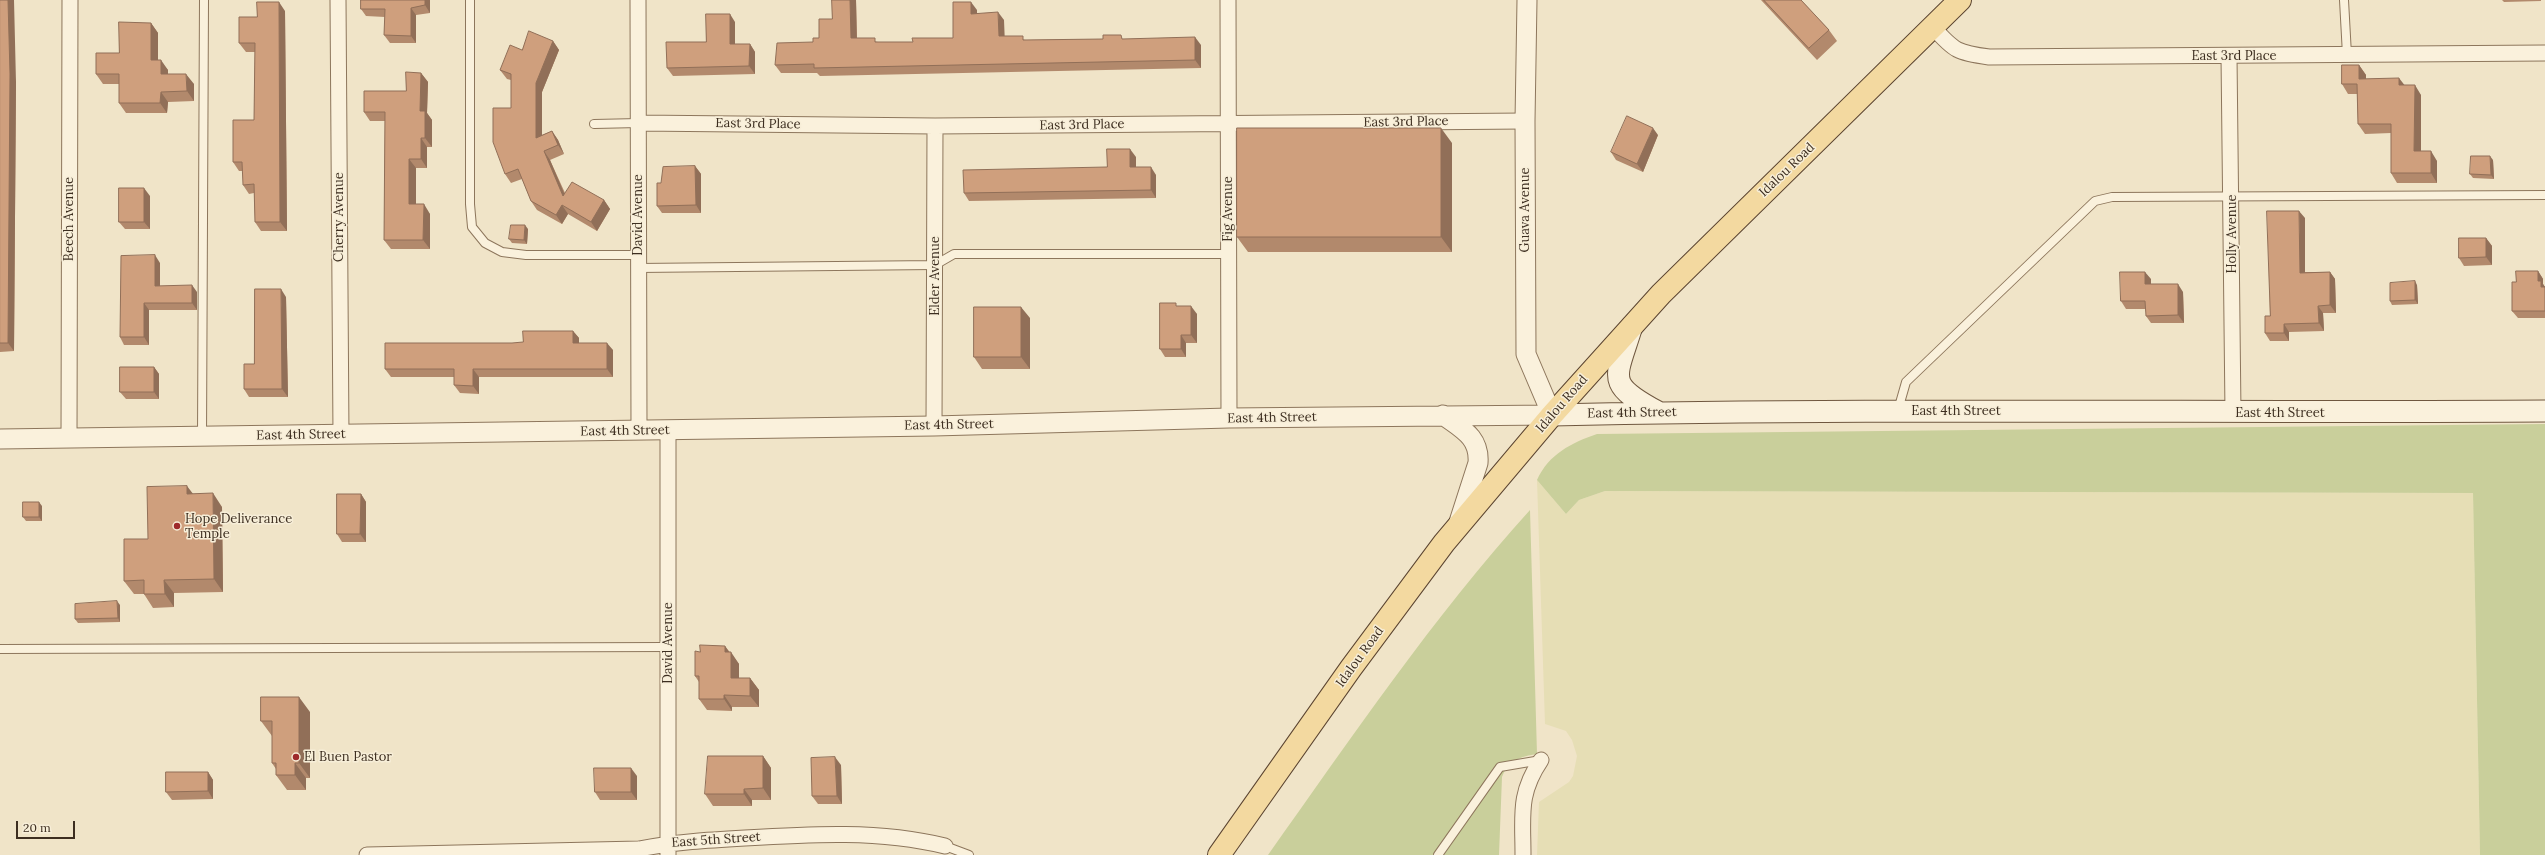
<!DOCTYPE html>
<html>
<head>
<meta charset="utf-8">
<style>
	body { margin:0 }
	#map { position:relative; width:2545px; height:855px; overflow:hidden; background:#f0e4c8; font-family:Lora,serif }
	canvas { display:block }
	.scale { position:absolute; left:16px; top:821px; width:59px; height:18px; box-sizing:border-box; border:2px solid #3d2e20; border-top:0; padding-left:5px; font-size:12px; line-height:14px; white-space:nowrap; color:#3d2e20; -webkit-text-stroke:3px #f7eed8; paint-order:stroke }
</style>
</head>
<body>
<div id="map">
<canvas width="2545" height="855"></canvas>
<div class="scale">20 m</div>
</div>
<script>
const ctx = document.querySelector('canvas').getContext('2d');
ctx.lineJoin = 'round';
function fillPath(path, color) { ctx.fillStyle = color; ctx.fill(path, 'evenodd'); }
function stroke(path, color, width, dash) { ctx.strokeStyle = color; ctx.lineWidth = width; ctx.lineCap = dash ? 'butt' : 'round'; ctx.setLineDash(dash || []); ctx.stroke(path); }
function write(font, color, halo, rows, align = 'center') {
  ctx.font = font + ' Lora,serif'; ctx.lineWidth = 3; ctx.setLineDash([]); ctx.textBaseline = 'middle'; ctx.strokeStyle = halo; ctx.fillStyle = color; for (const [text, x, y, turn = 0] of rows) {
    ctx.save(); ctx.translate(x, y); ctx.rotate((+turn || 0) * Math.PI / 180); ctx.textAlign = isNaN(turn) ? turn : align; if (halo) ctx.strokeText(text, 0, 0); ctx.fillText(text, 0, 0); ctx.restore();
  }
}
fillPath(new Path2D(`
	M1537,480L1566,514L1579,500L1605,491L2473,493L2480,855H1537L1539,802L1569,782L1573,776L1577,756L1572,740L1566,731L1545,724Z`), '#e6deb5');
fillPath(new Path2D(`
	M2545,424V855H2480L2473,493L1605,491L1579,500L1566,514L1537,480C1549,454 1571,443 1597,434Z
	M1530,510L1537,754C1521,756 1508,761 1502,777L1499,855H1268C1352,737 1433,617 1530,510Z`), '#c9cf9b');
const service = new Path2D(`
	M470,0V204L472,227L485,243L502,252L526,255H638
	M2344,0L2347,55
	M594,124L639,123
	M638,268L935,265L954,254H1228
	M1898,410L1906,382L2095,201L2112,197L2545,195
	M202,436L204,0
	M0,649L668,647
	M945,846L969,855
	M1438,855L1500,767L1541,760`);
const minor = new Path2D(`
	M338,0L341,435
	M638,0L639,430
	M1228,0L1229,418
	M1933,27C1954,51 1958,53 1989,57L2545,53
	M2229,56L2233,413
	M639,123L935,126L1525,121
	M934,426L935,126
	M668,430V855
	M69,437L70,0
	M367,855L639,849C674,842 709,840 745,838C811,834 880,830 945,846
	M1523,855C1523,815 1518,794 1541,760`);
const tertiary = new Path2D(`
	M1443,415C1462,429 1480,437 1478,463L1458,525
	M0,439L934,426L1229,418L1552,415L1526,354L1525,121L1527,0`);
const secondary = new Path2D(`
	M1632,326C1616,379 1604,383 1658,412
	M1552,415C1883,408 2214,413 2545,411`);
const primary = new Path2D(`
	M1219,855L1351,668L1444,543L1552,415L1661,294L1960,0`);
stroke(service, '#8d765c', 10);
stroke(minor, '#8d765c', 17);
stroke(tertiary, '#8d765c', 21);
stroke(secondary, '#6f573f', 23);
stroke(primary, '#5b4430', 24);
stroke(service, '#faf1dc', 8);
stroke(minor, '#faf1dc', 15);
stroke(tertiary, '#faf1dc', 19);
stroke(secondary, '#faf1dc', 21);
stroke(primary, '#f3d9a0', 22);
fillPath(new Path2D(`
	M0,0L16,83L14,351L0,352Z
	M430,0V13L416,15V43H390L384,35L385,17L366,16L361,9Z
	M832,0H856L857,38L878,42H913L953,38L977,10V13L1004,20V36L1026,40L1124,39L1201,45V68L820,76L817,73H781L775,65L819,38L832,19Z
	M1761,0H1801L1829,30L1837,41L1817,60Z
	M2502,0H2541V1L2504,2Z
	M285,11L287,231H261L255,222L254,193L249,194L243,185V171H239L233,162L254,120L255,52H246L239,43L257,17Z
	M735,22V44H750L755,52V74L673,76L667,68Z
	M151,23L158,33V60L168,70V74L194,84V101L168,102L167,113H126L119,103V84H103L96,74Z
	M553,41L559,50L542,92V135L552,131L558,140L564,154L550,160L565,193L604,200L610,209L597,231L568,214L562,224L537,210L531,201L522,179L511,183L505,174L511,108V80L507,79L500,70L522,50Z
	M2359,65L2366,75V79L2404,85L2421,95V151L2437,161V183H2397L2391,173V133L2365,134L2358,124L2357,94H2348L2342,84Z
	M421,73L428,82L427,113L432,120V147H427V168H416V204L430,214V249H391L384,240L385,121H370L364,112L406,91Z
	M1658,135L1643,172L1616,160L1611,152Z
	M1452,143V252H1248L1237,237Z
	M1136,157V167L1156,175V198L969,201L964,193L1107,167Z
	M2493,160L2494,179L2473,178L2470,174Z
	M695,166L701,174V213H662L657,206L661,183Z
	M150,196V229H125L119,222Z
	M2305,218V272H2330L2335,279L2336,313H2323L2324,331L2289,332V341H2270L2265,333L2270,316Z
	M528,229L527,244L512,243L509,239Z
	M2486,238L2492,246V265L2464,266L2459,258Z
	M160,263V286L197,292V310H149V345H124L120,337Z
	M2538,271L2543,279V284L2545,287V318H2518L2512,311L2516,282Z
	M2151,279V284L2183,292L2184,323H2151L2146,316V309H2126L2121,301Z
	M2417,285L2418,304L2392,305L2390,301Z
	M286,297L288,397H249L244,389L254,364Z
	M1178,306L1197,314V343H1186V357H1165L1160,349Z
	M1030,318V369H982L974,357Z
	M573,331L579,338V343L613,350V377H479V394L460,393L454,385V377H391L385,369L523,342Z
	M154,367L159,374V399H126L120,392Z
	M193,494L222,507L223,592L174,593V607L153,608L144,594H134L124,581L148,539Z
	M361,494L366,502V542H342L337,534Z
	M42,506V521H26L23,517Z
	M120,605V622L78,623L75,619Z
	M725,646L739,664V678H750L759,690V707H732V711L707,710L699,699V682L695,676Z
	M310,712V778H306V790H287L276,775V769L272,763V736L261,721Z
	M763,756L771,768V800H752V806H713L705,794Z
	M841,765L842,804H818L812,796Z
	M208,772L213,780V799L172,800L166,792Z
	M637,776V800H600L595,792Z`), '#b2896c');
fillPath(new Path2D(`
	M8,0H14L16,83L14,351L8,343Z
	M425,0H430V13L425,5Z
	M850,0H856L857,47L851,38Z
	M279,2L285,11L287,231L280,222Z
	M971,2L977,10V22L971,14Z
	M411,8L416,15V43L411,36Z
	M998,12L1004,20L1005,45L999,36Z
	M730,14L735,22V52L730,44Z
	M151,23L158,33V70L151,60Z
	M1195,37L1201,45V68L1195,60Z
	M553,41L559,50L542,92V146L536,138V83Z
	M750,44L755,52V74L749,66Z
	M161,60L168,70V85L161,74Z
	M2359,65L2366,75V88L2359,79Z
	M421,73L428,82L427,113L432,120V147L425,138L420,111Z
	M186,74L194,84V101L187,91Z
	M2399,78L2406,87L2399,85Z
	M2415,85L2421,95V161L2414,151Z
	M161,92L168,102L167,113L160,103Z
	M1441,128L1452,143V252L1441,237Z
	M1653,128L1658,135L1643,172L1637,164Z
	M552,131L558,140L564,154L558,145Z
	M421,138L427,147V168L421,159Z
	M1130,149L1136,157V175L1130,167Z
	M544,151L550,160L569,205L563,196Z
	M2431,151L2437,161V183L2431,173Z
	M2490,156L2493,160L2494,179L2491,175Z
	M409,159L416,168V214L409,204Z
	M695,166L701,174V213L696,205Z
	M1151,167L1156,175V198L1151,190Z
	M144,188L150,196V229L144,222Z
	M604,200L610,209L597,231L591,222Z
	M424,204L430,214V249L423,240Z
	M562,205L568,214L562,224L556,215Z
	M2299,211L2305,218V280L2300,273Z
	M525,225L528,229L527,244L524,240Z
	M2486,238L2492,246V265L2486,257Z
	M155,255L160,263V293L155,286Z
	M2538,271L2543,279V284L2545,287V293L2538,281Z
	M2145,272L2151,279V292L2145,284Z
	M2330,272L2335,279L2336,313L2330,305Z
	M2415,281L2417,285L2418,304L2415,300Z
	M2178,284L2183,292L2184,323L2178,315Z
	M192,285L197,292V310L192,303Z
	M281,289L286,297L288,397L282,389Z
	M144,303L149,310V345L144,337Z
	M1191,306L1197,314V343L1191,335Z
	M2318,306L2323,313L2324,331L2319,323Z
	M1021,307L1030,318V369L1021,357Z
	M2284,324L2289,332V341L2284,333Z
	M573,331L579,338V350L573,343Z
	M1181,335L1186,343V357L1181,349Z
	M607,343L613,350V377L607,369Z
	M154,367L159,374V399L154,392Z
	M473,369L479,377V394L473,386Z
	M187,486L197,499L187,494Z
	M213,493L222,507L223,592L214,579Z
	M361,494L366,502V542L360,534Z
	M39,502L42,506V521L39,517Z
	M164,580L174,593V607L165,594Z
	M117,601L120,605V622L118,618Z
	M725,646L731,655V652L739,664V689L731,678L725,652Z
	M750,678L759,690V707L750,696Z
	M724,695L732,707V711L724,699Z
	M299,697L310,712V778L299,763Z
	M763,756L771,768V800L763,788Z
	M835,757L841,765L842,804L837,796Z
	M295,763L306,778V790L295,775Z
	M631,768L637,776V800L631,792Z
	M208,772L213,780V799L208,791Z
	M744,789L752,800V806L744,794Z`), '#916f58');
const building = new Path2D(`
	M0,0H8L10,74L8,343H0Z
	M361,0H425V5L411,8V36L384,35L385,9H361Z
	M832,0H850L851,38H875V42H913L912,38H953V2H971V14L998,12L999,36H1023V40L1103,39V35H1121L1122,39L1195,37V60L814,68V64L775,65L777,43L813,42V38H819V19H832Z
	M1764,0H1801L1829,30L1809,48Z
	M257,2H279L280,222H255L254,184L243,185L242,162H233V120H254L255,43H239V17H257Z
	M706,14H730V44H750L749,66L667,68L666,42H706Z
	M119,22L151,23V60H161V74H186L187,91L161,92L160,103H119V74H96V53H119Z
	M529,31L553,41L536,83V138L552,131L558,145L544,151L563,196L572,182L604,200L591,222L562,205L556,215L531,201L518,169L505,174L493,142V108H511V74L500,70L510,45L522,50Z
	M2342,65H2359V79L2399,78V85H2415L2414,151H2431V173H2391V124H2358L2357,84H2342Z
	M406,72L421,73L420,111H425V138H421V159H409V204H424L423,240H384L385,112H364V91H406Z
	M1627,116L1653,128L1637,164L1611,152Z
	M1237,128H1441V237H1237Z
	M1107,149H1130V167H1151V190L964,193L963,170L1107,167Z
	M2471,156H2490L2491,175L2470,174Z
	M695,166L696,205L657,206V183H661L663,167Z
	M119,188H144V222H119Z
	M2267,211H2299L2300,273L2330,272V305L2318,306L2319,323L2284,324V333H2265V316H2270Z
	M511,225H525L524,240L509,239Z
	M2459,238H2486V257L2459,258Z
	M155,255V286L192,285V303H144V337H120L121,256Z
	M2516,271H2538V281H2541V287H2545V311H2512V282H2516Z
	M2120,272H2145V284H2178V315L2146,316L2145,301H2121Z
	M2415,281V300L2390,301V283Z
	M255,289H281L282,389H244V364H254Z
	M1160,303H1176V306H1191V335H1181V349H1160Z
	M974,307H1021V357H974Z
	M523,331H573V343H607V369H473V386L454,385V369H385V343H512L523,342Z
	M120,367H154V392H120Z
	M187,486V494L213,493L214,579L164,580L165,594H144V580L124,581V539H148L147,487Z
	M337,494H361L360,534H337Z
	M23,502H39V517H23Z
	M117,601L118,618L75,619V604Z
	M700,645L725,646V652H731V678H750V696L724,695V699H699V676H695V651L700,652Z
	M261,697H299V763H295V775H276V763H272V721H261Z
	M708,756H763V788L744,789V794H705Z
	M835,757L837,796H812L811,758Z
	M594,768H631V792H595Z
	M166,772H208V791L166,792Z`);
fillPath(building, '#cf9f7d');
stroke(building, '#916f58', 1);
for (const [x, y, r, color] of [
	[177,526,4,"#9e2a2b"],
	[296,757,4,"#9e2a2b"]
]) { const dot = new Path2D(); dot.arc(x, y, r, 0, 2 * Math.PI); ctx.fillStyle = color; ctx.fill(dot); stroke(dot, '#f7eed8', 1.5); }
write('13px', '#3d2e20', '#f7eed8', [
	["East 3rd Place",2234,56],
	["East 3rd Place",1406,122,-1],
	["East 3rd Place",758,124,1],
	["East 3rd Place",1082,125,-1],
	["Idalou Road",1787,170,-44],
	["Fig Avenue",1228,209,-90],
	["Guava Avenue",1525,210,-90],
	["David Avenue",638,215,-90],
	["Cherry Avenue",339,217,-90],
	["Beech Avenue",69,219,-90],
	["Holly Avenue",2232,234,-90],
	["Elder Avenue",935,276,-90],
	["Idalou Road",1562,404,-49],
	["East 4th Street",1956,411],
	["East 4th Street",1632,413,-1],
	["East 4th Street",2280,413],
	["East 4th Street",1272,418,-1],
	["East 4th Street",949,425,-1],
	["East 4th Street",625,431,-1],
	["East 4th Street",301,435,-1],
	["David Avenue",668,643,-90],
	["Idalou Road",1360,657,-54],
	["East 5th Street",716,840,-4]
]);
write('13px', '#3d2e20', '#f7eed8', [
	["Hope Deliverance",185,519],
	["Temple",185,534],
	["El Buen Pastor",304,757]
], 'left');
</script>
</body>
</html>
